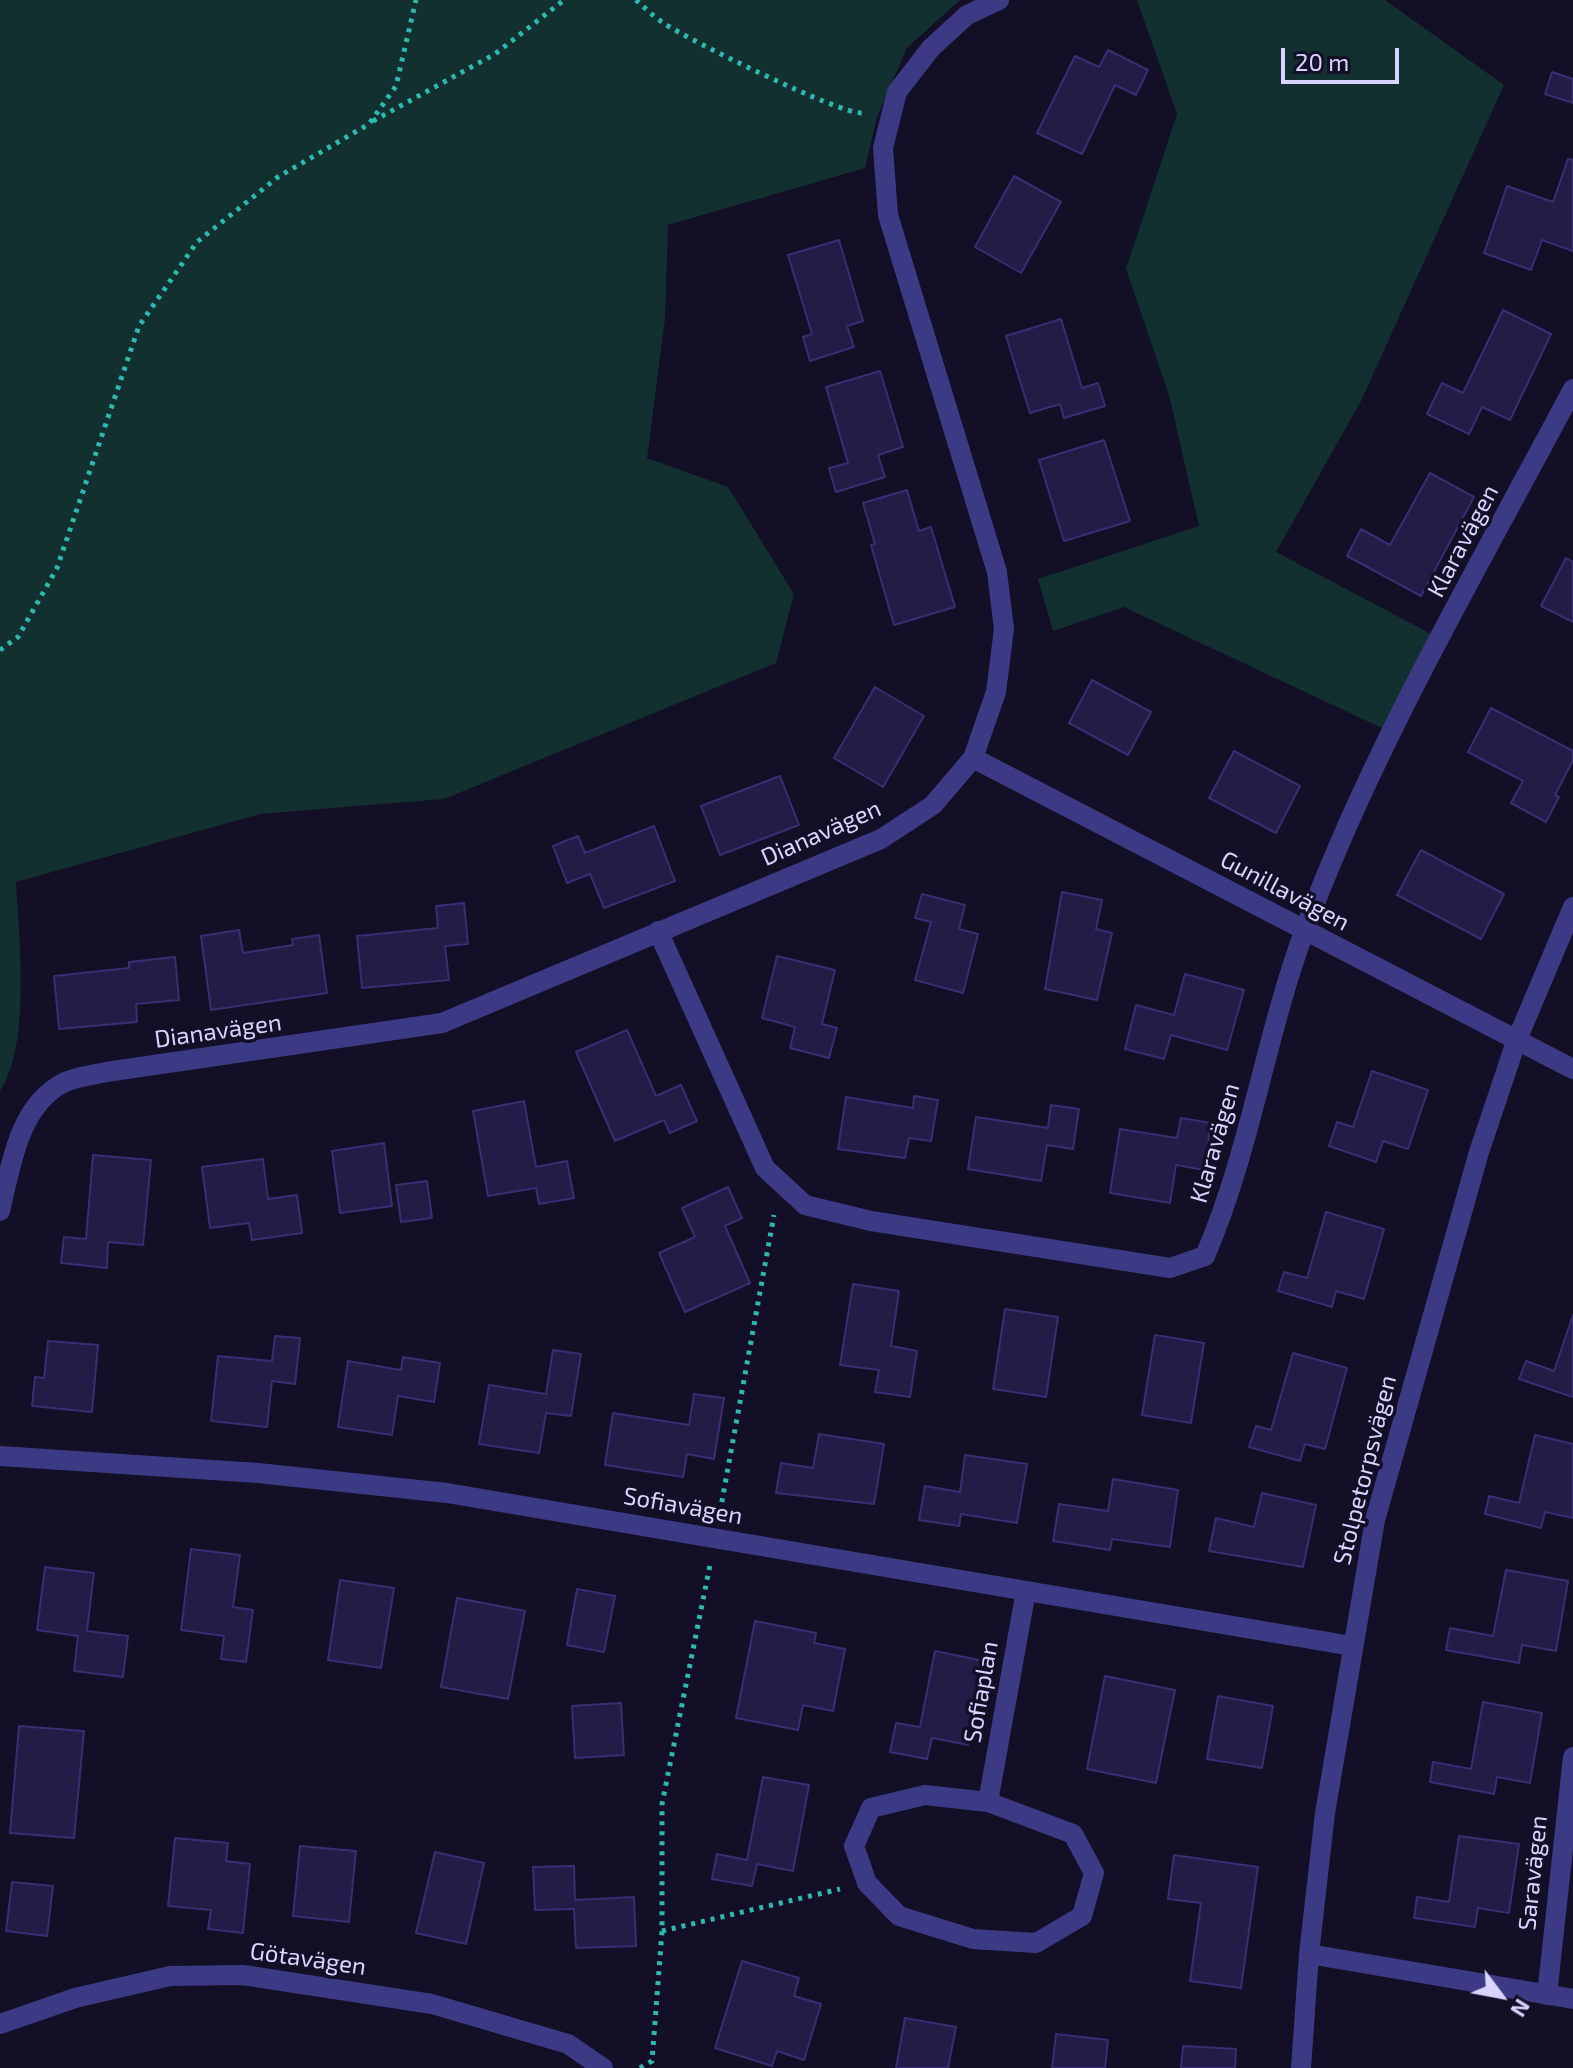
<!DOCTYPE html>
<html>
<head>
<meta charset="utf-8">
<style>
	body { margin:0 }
	#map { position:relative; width:1573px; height:2068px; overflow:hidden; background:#130f26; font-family:"Exo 2",sans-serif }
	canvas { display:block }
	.north { position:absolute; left:1461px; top:1956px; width:80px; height:80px; -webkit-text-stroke:6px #130f26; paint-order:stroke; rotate:122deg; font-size:22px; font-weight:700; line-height:32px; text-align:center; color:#d9d4ff }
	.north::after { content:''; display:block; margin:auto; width:28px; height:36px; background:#d9d4ff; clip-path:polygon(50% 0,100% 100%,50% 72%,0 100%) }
	.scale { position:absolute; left:1281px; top:48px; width:118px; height:36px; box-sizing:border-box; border:4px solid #d9d4ff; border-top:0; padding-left:10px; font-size:24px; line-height:28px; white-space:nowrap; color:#d9d4ff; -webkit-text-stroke:6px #130f26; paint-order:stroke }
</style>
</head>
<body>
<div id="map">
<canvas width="1573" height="2068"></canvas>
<div class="north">N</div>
<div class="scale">20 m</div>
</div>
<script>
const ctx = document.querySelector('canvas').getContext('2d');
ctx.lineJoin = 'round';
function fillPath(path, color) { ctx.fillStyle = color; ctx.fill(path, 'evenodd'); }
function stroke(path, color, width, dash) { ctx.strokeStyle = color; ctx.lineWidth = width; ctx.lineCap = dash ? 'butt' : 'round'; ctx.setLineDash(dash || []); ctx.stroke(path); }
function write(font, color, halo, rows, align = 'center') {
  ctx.font = font + ' "Exo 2",sans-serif'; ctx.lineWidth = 7; ctx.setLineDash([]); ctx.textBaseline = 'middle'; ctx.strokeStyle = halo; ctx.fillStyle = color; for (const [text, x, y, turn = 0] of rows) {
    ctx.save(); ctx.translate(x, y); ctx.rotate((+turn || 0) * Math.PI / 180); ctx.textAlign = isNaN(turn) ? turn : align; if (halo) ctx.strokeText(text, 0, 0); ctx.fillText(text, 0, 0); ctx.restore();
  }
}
fillPath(new Path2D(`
	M0,0H960L907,48L877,117L865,168L668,225L665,319L647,458L728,487L794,594L776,663L444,799L260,814L16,882C19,938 31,1045 0,1091Z
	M1137,0H1385L1504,85L1361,401L1276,552L1439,638L1386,730L1124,607L1053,631L1038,579L1199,526L1169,395L1126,269L1177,114Z`), '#12302f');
const building = new Path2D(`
	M1108,50L1148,70L1136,95L1115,85L1082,154L1037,133L1075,56L1099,67Z
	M1552,72L1573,79V103L1545,94Z
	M1568,159L1573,160V251L1542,240L1531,270L1484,253L1507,186L1553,202Z
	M1014,176L1061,202L1021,273L975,247Z
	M839,240L863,321L847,326L854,347L810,361L803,337L812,334L788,255Z
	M1503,310L1551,334L1510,420L1482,407L1469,434L1427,414L1442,383L1463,393Z
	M1061,319L1082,388L1098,383L1105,406L1064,418L1060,404L1030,413L1006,336Z
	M880,371L903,447L878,455L885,477L836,492L829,468L848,463L826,387Z
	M1104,440L1130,521L1064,541L1039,460Z
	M1430,473L1474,497L1421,596L1347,556L1361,529L1390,545Z
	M907,490L919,531L931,527L955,607L894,625L871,545L875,544L863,503Z
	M1566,558L1573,562V622L1541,606Z
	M1092,680L1151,712L1128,755L1069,723Z
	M875,687L924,716L883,787L834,758Z
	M1491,708L1573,751V760L1555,795L1559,797L1546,822L1511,803L1523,781L1468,752Z
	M1234,751L1300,786L1276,833L1209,798Z
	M780,776L799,825L720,855L701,806Z
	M654,826L675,881L604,908L590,874L567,883L553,846L578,836L585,853Z
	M1421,850L1504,894L1481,939L1397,895Z
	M1062,892L1102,900L1096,929L1112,933L1097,1000L1045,989Z
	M922,894L965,905L959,929L978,934L963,993L915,980L931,922L915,918Z
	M464,903L468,944L445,946L449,980L362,988L357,936L438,928L436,906Z
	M239,930L243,953L293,945L292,939L319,935L327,993L211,1010L201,936Z
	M777,956L835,970L822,1024L837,1028L829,1058L790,1048L795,1027L762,1018Z
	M175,957L179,1000L136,1004L137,1022L59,1029L54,976L129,968V962Z
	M1185,974L1244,990L1227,1050L1171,1035L1164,1059L1125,1049L1136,1005L1174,1015Z
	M627,1030L656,1096L681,1085L697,1121L670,1133L664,1120L615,1141L576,1052Z
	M1372,1071L1428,1090L1408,1149L1383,1141L1376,1162L1329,1146L1337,1122L1353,1127Z
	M914,1096L938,1100L931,1141L909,1138L905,1158L838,1149L846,1097L913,1108Z
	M524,1101L536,1167L567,1161L574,1198L539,1204L536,1188L488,1196L473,1111Z
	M1051,1105L1079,1109L1073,1149L1047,1145L1041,1181L968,1169L976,1117L1048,1128Z
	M1181,1118L1211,1123L1204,1170L1176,1165L1170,1203L1110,1193L1120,1129L1177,1138Z
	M384,1143L392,1206L340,1213L332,1151Z
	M93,1155L151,1160L143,1245L108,1242L107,1268L61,1263L64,1237L86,1239Z
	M263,1159L268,1199L297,1195L302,1233L252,1240L249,1223L210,1228L202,1167Z
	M427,1181L432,1218L401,1222L396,1185Z
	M728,1187L742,1218L725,1226L750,1283L685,1312L659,1253L695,1237L682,1208Z
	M1326,1212L1384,1229L1364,1299L1336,1291L1332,1307L1278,1291L1284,1272L1307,1278Z
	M853,1284L899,1291L891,1346L917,1351L910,1397L875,1392L879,1370L840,1365Z
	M1005,1309L1058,1317L1046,1397L993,1389Z
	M1573,1315V1397L1519,1379L1526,1361L1554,1371Z
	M1155,1335L1204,1343L1191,1423L1142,1415Z
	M275,1336L300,1338L295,1384L272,1381L267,1427L211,1421L218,1356L272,1361Z
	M48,1341L98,1345L92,1412L32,1406L35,1377L44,1378Z
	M553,1350L581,1354L571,1416L546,1413L539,1453L479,1444L489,1385L546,1394Z
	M1293,1353L1347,1368L1325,1449L1305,1444L1300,1461L1249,1447L1256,1426L1271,1430Z
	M403,1357L440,1363L434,1402L398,1396L392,1435L338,1427L348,1361L401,1370Z
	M694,1394L724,1398L714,1459L687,1454L683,1477L605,1465L613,1413L689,1425Z
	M819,1434L884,1444L874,1504L776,1493L781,1463L813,1468Z
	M1535,1435L1573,1444V1518L1545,1512L1541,1528L1485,1514L1489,1496L1519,1503Z
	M965,1455L1027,1464L1017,1523L961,1514L959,1526L919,1520L925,1486L960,1492Z
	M1113,1479L1178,1490L1170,1547L1112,1539L1110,1550L1053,1541L1059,1504L1108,1511Z
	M1262,1493L1316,1505L1303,1567L1209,1551L1216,1518L1254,1527Z
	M191,1549L240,1555L233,1607L253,1610L246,1662L221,1659L224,1636L181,1630Z
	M45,1567L94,1573L87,1631L128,1636L123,1677L74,1671L78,1636L37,1630Z
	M1506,1570L1568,1581L1556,1651L1522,1645L1519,1663L1446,1650L1450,1628L1493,1636Z
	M340,1580L394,1588L381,1668L328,1660Z
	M577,1589L615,1596L604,1652L567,1645Z
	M457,1598L525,1611L508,1699L441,1687Z
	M755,1621L816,1633L814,1643L845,1649L833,1711L803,1705L798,1730L736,1718Z
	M935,1651L984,1661L968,1745L932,1738L927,1759L890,1752L896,1723L920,1727Z
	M1105,1676L1175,1690L1156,1783L1087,1769Z
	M1218,1696L1273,1706L1262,1768L1207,1759Z
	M1483,1702L1542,1713L1530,1783L1497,1777L1494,1794L1430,1782L1433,1762L1471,1769Z
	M621,1703L624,1755L575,1758L572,1706Z
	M19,1726L84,1731L74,1838L10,1833Z
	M763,1777L809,1785L793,1871L757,1864L752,1886L712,1879L717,1854L747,1860Z
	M1459,1836L1519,1844L1509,1913L1478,1908L1475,1927L1414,1918L1417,1897L1449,1902Z
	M175,1838L228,1843L226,1861L250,1864L243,1933L208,1929L211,1910L168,1906Z
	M300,1846L356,1851L349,1922L293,1916Z
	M435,1852L484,1863L466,1944L416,1933Z
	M1174,1855L1258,1867L1241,1988L1190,1981L1201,1903L1168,1899Z
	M574,1866L575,1900L634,1897L636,1946L576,1948L574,1909L535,1910L533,1867Z
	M12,1882L53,1886L47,1936L6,1931Z
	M742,1961L799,1978L794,1996L821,2004L804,2060L777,2051L772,2066L715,2048Z
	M905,2018L956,2027L948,2068H896Z
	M1056,2034L1108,2040L1105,2068H1052Z
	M1183,2046L1236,2049L1235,2068H1181Z`);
fillPath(building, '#241b47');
stroke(building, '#3b2d73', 2);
stroke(new Path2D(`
	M636,0C645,8 654,17 665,24C689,40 839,114 862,113
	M373,121L495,54L564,0
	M0,650L18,637L57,568L139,326L197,242L278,177L369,124L396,86L416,0
	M720,1512L774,1215
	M662,1931L840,1889
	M640,2068L652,2061L662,1931V1804L710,1565`), '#2fb8b0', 5, [4, 6]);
stroke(new Path2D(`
	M973,758L1573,1069
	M658,931L765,1168L805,1205L871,1221L1170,1268L1205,1256C1250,1152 1265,1038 1304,932C1372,747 1481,563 1573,389
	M0,1211C11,1166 18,1107 63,1083C75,1077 92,1075 106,1072L442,1023L881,839L933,805L973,758L996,692L1004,629L997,572L888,215L883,148L897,92L931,48L967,15L999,0
	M0,1456L258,1473L447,1493L1352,1646
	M988,1802L1073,1834L1094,1873L1082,1916L1036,1943L973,1939L899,1916L867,1883L854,1846L871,1808L925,1795L988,1802L1026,1591
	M1309,1954L1573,1999
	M1547,1995L1573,1757
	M0,2024L75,1998L170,1976L243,1975L432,2004L568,2044L603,2068
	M1301,2068L1309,1954L1325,1813L1375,1520L1479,1152L1516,1042L1573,907`), '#3d3a85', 20);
write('24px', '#d9d4ff', '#130f26', [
	["Klaravägen",1463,541,-62],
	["Dianavägen",821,833,-24],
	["Gunillavägen",1285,891,28],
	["Dianavägen",218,1031,-8],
	["Klaravägen",1215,1143,-74],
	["Stolpetorpsvägen",1365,1470,-76],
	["Sofiavägen",683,1506,10],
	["Sofiaplan",981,1692,-80],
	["Saravägen",1533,1873,-84],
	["Götavägen",308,1959,8]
]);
</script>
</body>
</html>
